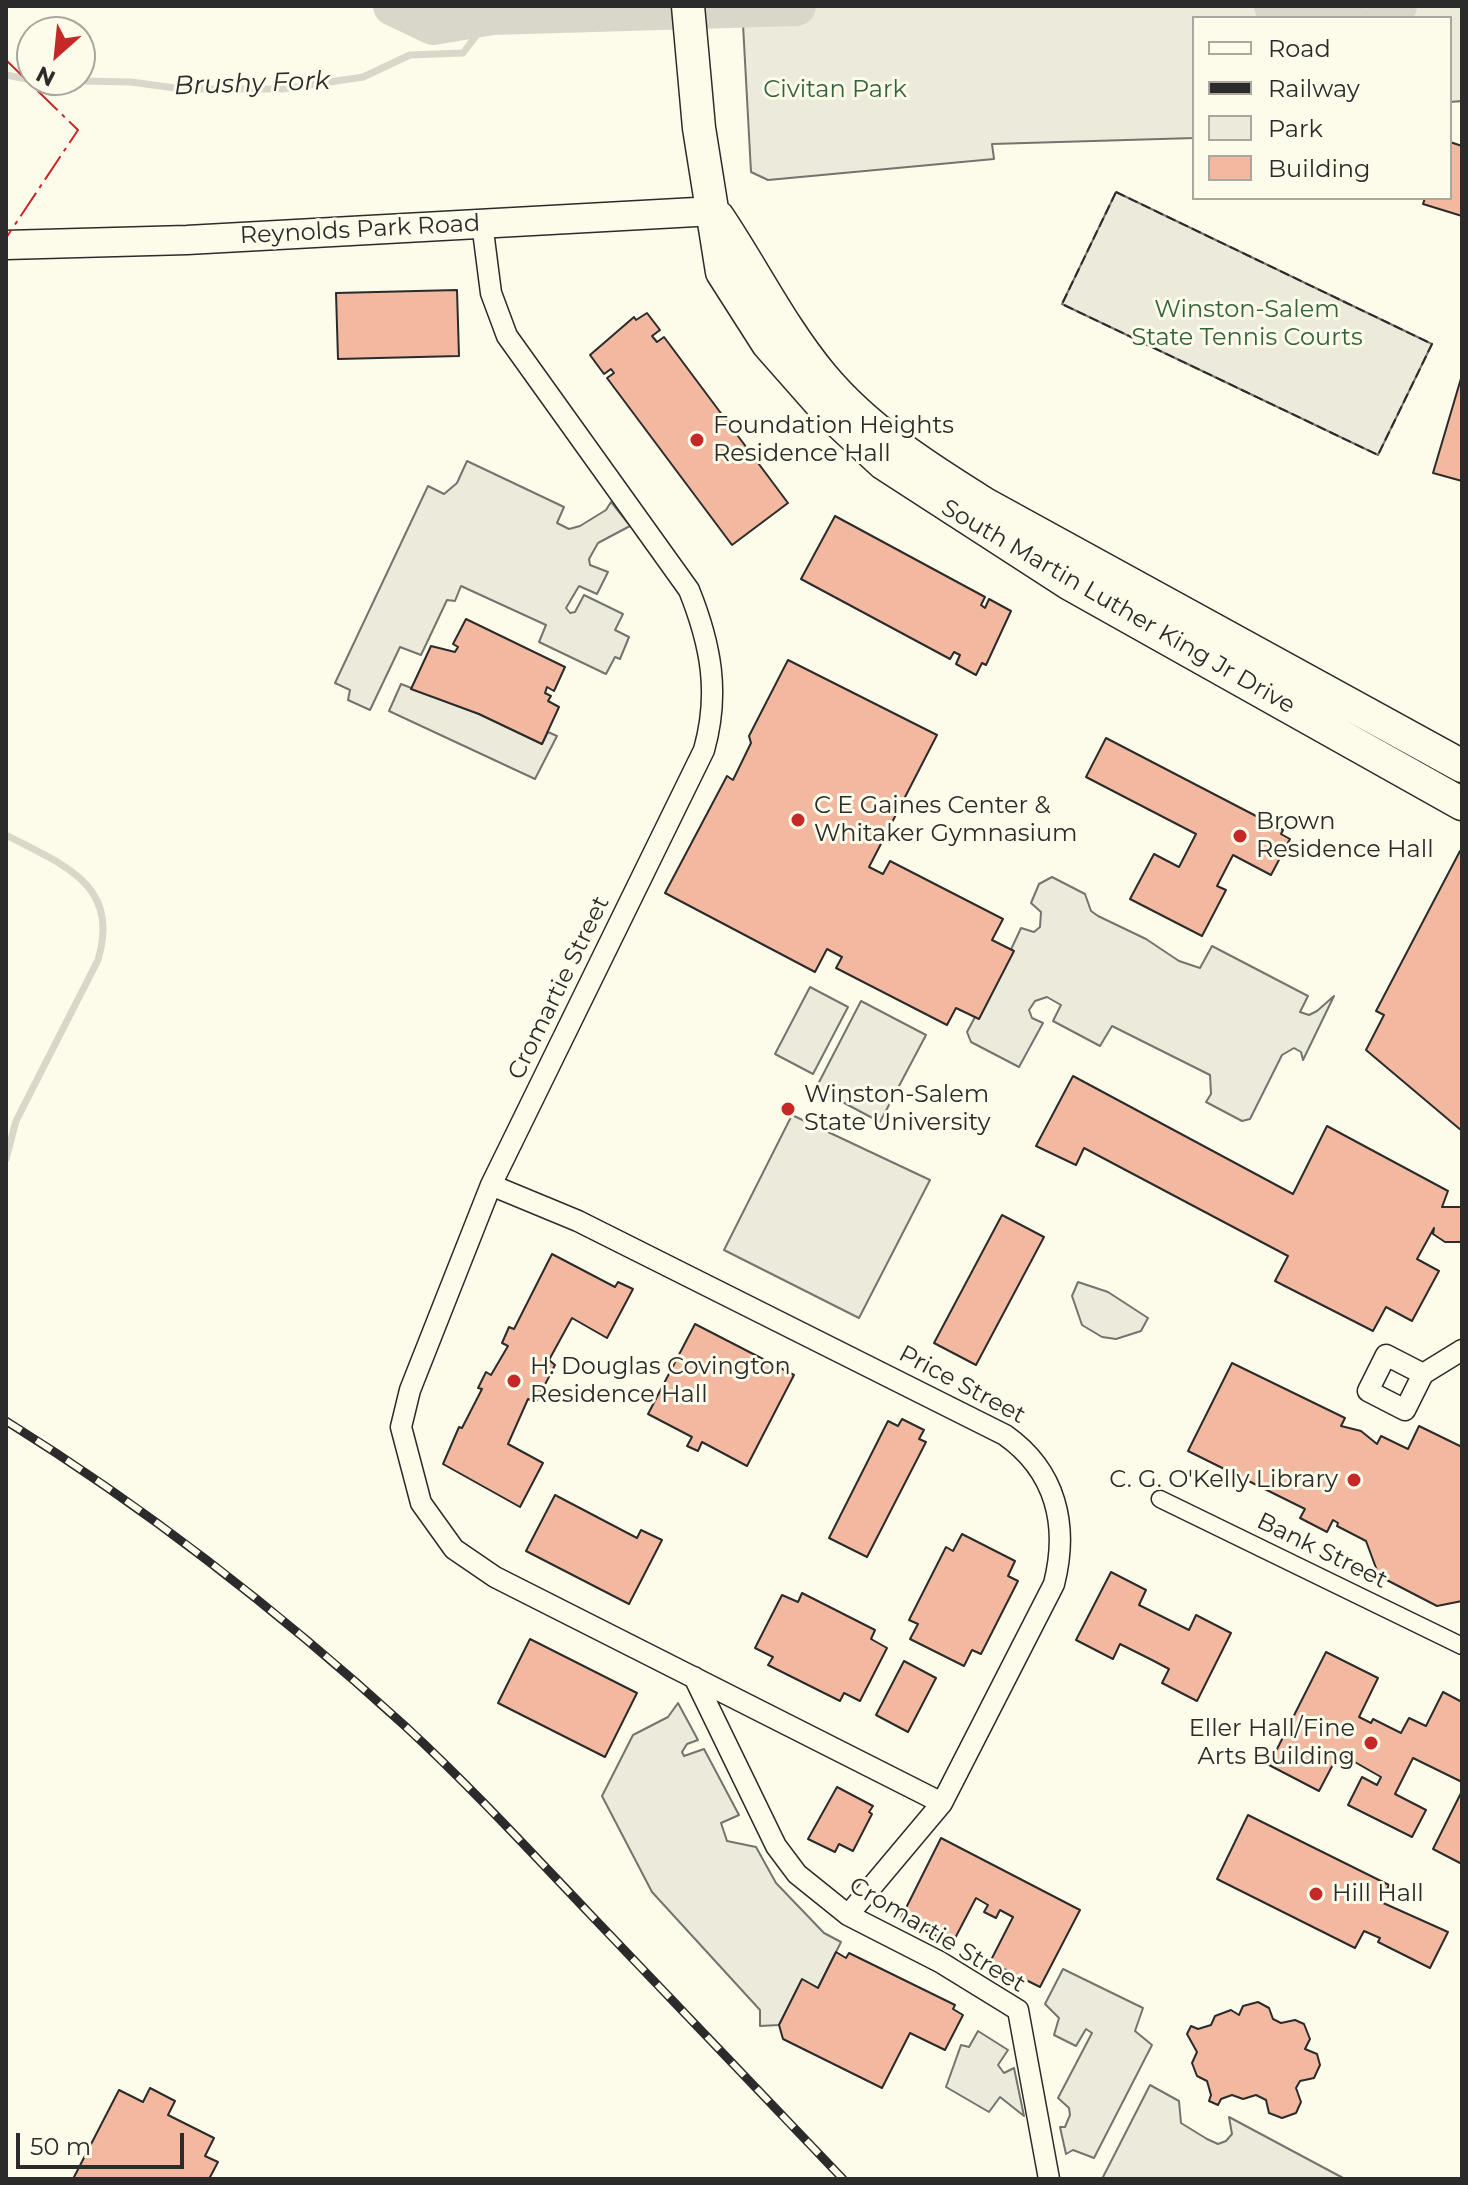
<!DOCTYPE html>
<html>
<head>
<meta charset="utf-8">
<style>
	body { margin:0 }
	#map { position:relative; width:1468px; height:2185px; overflow:hidden; background:#fdfbea; font-family:Montserrat,sans-serif }
	canvas { display:block }
	.frame { position:absolute; inset:0; border:8px solid #2b2b2b; pointer-events:none }
	.legend { position:absolute; left:1192px; top:16px; width:260px; height:184px; box-sizing:border-box; background:#fdfbea; border:2px solid #a9a89e; margin:0; padding:10px 14px; list-style:none; font-size:24px; color:#2b2b2b }
	.legend li { display:flex; align-items:center; gap:16px; height:40px }
	.legend b { width:40px; border:2px solid #a9a89e }
	.north { position:absolute; left:16px; top:16px; width:80px; height:80px; box-sizing:border-box; background:#fdfbea; border:2px solid #a9a89e; border-radius:50%; rotate:207deg; font-size:22px; font-weight:700; line-height:32px; text-align:center; color:#2b2b2b }
	.north::after { content:''; display:block; margin:auto; width:28px; height:36px; background:#c62828; clip-path:polygon(50% 0,100% 100%,50% 72%,0 100%) }
	.scale { position:absolute; left:16px; top:2133px; width:168px; height:36px; box-sizing:border-box; border:4px solid #2b2b2b; border-top:0; padding-left:10px; font-size:24px; line-height:28px; white-space:nowrap; color:#2b2b2b; -webkit-text-stroke:6px #fdfbea; paint-order:stroke }
</style>
</head>
<body>
<div id="map">
<canvas width="1468" height="2185"></canvas>
<div class="frame"></div>
<ul class="legend">
<li><b style="height:10px;background:#fdfbea"></b>Road</li>
<li><b style="height:10px;background:#2b2b2b"></b>Railway</li>
<li><b style="height:22px;background:#ecebdb"></b>Park</li>
<li><b style="height:22px;background:#f2b8a0"></b>Building</li>
</ul>
<div class="north">N</div>
<div class="scale">50 m</div>
</div>
<script>
const ctx = document.querySelector('canvas').getContext('2d');
ctx.lineJoin = 'round';
function fillPath(path, color) { ctx.fillStyle = color; ctx.fill(path, 'evenodd'); }
function stroke(path, color, width, dash) { ctx.strokeStyle = color; ctx.lineWidth = width; ctx.lineCap = dash ? 'butt' : 'round'; ctx.setLineDash(dash || []); ctx.stroke(path); }
function write(font, color, halo, rows, align = 'center') {
  ctx.font = font + ' Montserrat,sans-serif'; ctx.lineWidth = 6; ctx.setLineDash([]); ctx.textBaseline = 'middle'; ctx.strokeStyle = halo; ctx.fillStyle = color; for (const [text, x, y, turn = 0] of rows) {
    ctx.save(); ctx.translate(x, y); ctx.rotate((+turn || 0) * Math.PI / 180); ctx.textAlign = isNaN(turn) ? turn : align; if (halo) ctx.strokeText(text, 0, 0); ctx.fillText(text, 0, 0); ctx.restore();
  }
}
const green = new Path2D(`
	M742,6H1462V101L1450,102V18H1194V138L992,144L994,159L768,180L751,172Z
	M1116,192L1432,344L1378,455L1062,304Z
	M401,684L479,714L542,744L548,732L557,736L535,779L389,711Z
	M810,987L848,1007L813,1074L775,1054Z
	M861,1001L926,1035L880,1122L816,1088Z`);
fillPath(green, '#ecebdb');
stroke(green, '#74746e', 2);
const parking = new Path2D(`
	M467,461L564,507L557,523L569,529L580,526L606,510L611,502L630,526L598,543L589,559L590,565L608,572L597,594L579,586L566,608L570,613L575,612L584,595L623,614L615,630L629,637L620,659L615,657L606,674L539,642L546,625L461,586L455,601L447,600L421,655L400,647L370,710L348,700L350,690L335,683L428,486L444,494L457,483Z
	M1052,877L1085,894L1091,911L1098,916L1146,939L1179,961L1200,968L1212,946L1308,996L1300,1012L1309,1015L1317,1011L1334,996L1303,1060L1301,1052L1294,1048L1282,1055L1250,1119L1242,1121L1206,1102L1211,1094L1210,1075L1112,1026L1100,1046L1053,1021L1061,1005L1047,997L1035,1001L1029,1010L1032,1018L1043,1023L1019,1067L971,1042L967,1032L975,1017L979,1018L1021,928L1034,932L1040,927L1041,912L1031,903L1039,884Z
	M792,1115L930,1180L859,1318L724,1250Z
	M1078,1282L1108,1292L1148,1318L1141,1331L1116,1339L1102,1337L1082,1325L1072,1296Z
	M678,1703L698,1740L687,1744L682,1752L684,1756L704,1749L739,1815L721,1823L727,1841L756,1847L776,1883L824,1933L841,1942L818,1988L802,1980L779,2025L760,2026V2010L652,1892L602,1796L633,1735L668,1717Z
	M1063,1969L1143,2008L1135,2031L1152,2045L1094,2158L1073,2150L1066,2154L1060,2127H1065L1070,2115L1069,2108L1058,2098L1092,2033L1086,2029L1076,2046L1054,2035L1059,2018L1045,2004Z
	M978,2031L1008,2050L998,2065L1004,2073L1014,2068L1024,2116L1000,2097L989,2112L946,2087L961,2045L969,2047Z
	M1150,2085L1179,2101L1181,2123L1207,2139L1218,2144L1226,2141L1232,2134L1229,2117L1345,2179H1102Z`);
fillPath(parking, '#eceadb');
stroke(parking, '#74746e', 2);
stroke(new Path2D(`
	M6,75L32,80
	M36,80L131,82L182,89H283L363,77L410,55L463,53L492,15
	M6,835C63,865 121,884 98,960L16,1121L6,1159`), '#d8d7c9', 7);
stroke(new Path2D(`
	M393,6L433,25L492,15L796,6
	M1274,6L1349,18
	M1385,18L1397,6`), '#d8d7c9', 40);
const building = new Path2D(`
	M1450,142L1462,146V216L1423,204L1425,198H1450Z
	M457,290L459,356L338,359L336,293Z
	M647,313L660,330L652,336L657,342L664,337L788,503L732,545L607,378L614,373L611,369L604,374L590,355L634,317L636,320Z
	M1462,375V481L1433,473Z
	M835,516L985,597L981,605L985,608L989,599L1011,611L986,665L982,663L976,675L956,664L960,655L954,652L950,659L801,579Z
	M466,619L565,667L554,691L547,687L545,693L551,696L548,701L559,707L542,744L479,714L411,689L431,646L455,652L458,647L453,644Z
	M788,660L937,735L869,867L883,874L890,861L1003,919L992,940L1014,951L979,1019L956,1008L947,1025L836,968L842,957L827,949L815,972L665,893L727,776L733,780L751,743L749,736Z
	M1106,738L1283,830L1281,834L1290,839L1271,875L1233,855L1217,886L1226,890L1202,936L1130,899L1154,854L1179,867L1196,834L1086,777Z
	M1460,851L1462,852V1131L1366,1050L1384,1015L1376,1011Z
	M1073,1076L1293,1194L1327,1126L1448,1191L1442,1207H1462V1242H1445L1433,1234L1434,1228L1417,1259L1439,1271L1412,1321L1386,1307L1373,1331L1275,1281L1288,1256L1084,1148L1076,1165L1036,1146Z
	M1002,1215L1044,1237L976,1365L934,1343Z
	M552,1254L615,1287L618,1282L633,1289L607,1338L572,1318L549,1360L555,1365L536,1402L528,1399L508,1444L543,1463L520,1507L443,1464L459,1427L462,1428L482,1389L478,1388L486,1372L491,1375L508,1346L502,1343L509,1327L514,1329Z
	M695,1324L794,1375L747,1466L702,1442L698,1451L687,1446L692,1437L648,1414Z
	M1232,1363L1345,1418L1341,1426L1361,1431L1377,1444L1381,1436L1408,1449L1419,1426L1462,1447V1601L1437,1606L1379,1576L1366,1541L1337,1526L1338,1523L1333,1520L1327,1532L1300,1518L1305,1509L1188,1451Z
	M902,1419L924,1430L919,1439L926,1442L867,1557L829,1538L888,1421L898,1426Z
	M555,1495L637,1538L641,1530L662,1540L629,1604L526,1551Z
	M962,1534L1015,1561L1008,1576L1018,1581L981,1654L972,1650L964,1666L910,1639L918,1624L909,1620L946,1547L953,1551Z
	M1111,1572L1146,1590L1139,1605L1189,1630L1196,1615L1231,1633L1197,1701L1162,1683L1169,1669L1152,1660L1120,1644L1113,1659L1076,1640Z
	M802,1593L875,1630L871,1639L887,1648L860,1701L844,1693L840,1701L768,1665L773,1657L755,1648L782,1595L798,1602Z
	M530,1639L637,1693L605,1757L498,1703Z
	M1326,1652L1378,1678L1359,1717L1371,1723L1373,1719L1401,1733L1409,1718L1426,1726L1443,1692L1462,1702V1782L1413,1758L1395,1794L1426,1810L1412,1837L1348,1805L1362,1777L1377,1785L1381,1777L1339,1753L1319,1791L1269,1765Z
	M904,1661L936,1678L908,1732L876,1715Z
	M837,1787L873,1806L869,1812L872,1814L853,1851L839,1844L835,1852L808,1839Z
	M1462,1791V1864L1433,1849Z
	M1248,1815L1389,1885L1381,1902L1448,1932L1430,1968L1378,1942L1380,1938L1364,1931L1355,1948L1217,1879Z
	M941,1838L1080,1910L1040,1987L990,1962L1013,1917L1000,1910L996,1918L984,1912L988,1905L976,1898L952,1944L901,1918Z
	M836,1952L846,1958L849,1953L955,2005L953,2009L963,2015L945,2050L910,2033L882,2088L783,2039L779,2025L802,1979L818,1988Z
	M1258,2002L1269,2008L1273,2019L1281,2023L1295,2020L1304,2024L1310,2039L1305,2049L1317,2054L1320,2065L1314,2078L1300,2081L1296,2088L1301,2102L1296,2113L1282,2118L1269,2113L1266,2100L1256,2095L1243,2099L1232,2095L1221,2099L1218,2105L1209,2101L1211,2095L1207,2081L1197,2076L1192,2063L1197,2052L1187,2034L1191,2026L1198,2029L1211,2025L1215,2016L1231,2010L1239,2015L1243,2006Z
	M150,2088L175,2101L168,2115L214,2138L205,2156L218,2162L209,2179H73L119,2090L143,2102Z`);
fillPath(building, '#f2b8a0');
stroke(building, '#2b2b2b', 2);
const pedestrian = new Path2D(`
	M1160,1499L1462,1646`);
const minor = new Path2D(`
	M482,223L491,293L507,336L689,590C711,645 720,693 704,750L491,1185L410,1390L401,1427L421,1503L454,1549L495,1577L942,1803
	M491,1185L578,1221L1005,1435C1056,1471 1069,1525 1054,1584L942,1803L848,1915
	M1423,1374L1386,1355L1368,1391L1405,1410L1423,1374L1462,1350
	M694,1677L776,1846L797,1874L848,1915L940,1962L1018,2010L1049,2179`);
const secondary = new Path2D(`
	M6,245L187,240L714,211`);
const primary = new Path2D(`
	M688,6L699,128L722,272L768,344L828,412L883,463L1070,584L1462,804
	M718,217C753,269 782,328 822,376C866,429 927,468 985,504L1462,766`);
stroke(pedestrian, '#2b2b2b', 19);
stroke(minor, '#2b2b2b', 23);
stroke(secondary, '#2b2b2b', 31);
stroke(primary, '#2b2b2b', 35);
stroke(pedestrian, '#fdfbea', 16);
stroke(minor, '#fdfbea', 20);
stroke(secondary, '#fdfbea', 28);
stroke(primary, '#fdfbea', 32);
const rail = new Path2D(`
	M6,1421C149,1510 281,1613 405,1726C469,1785 528,1849 588,1912C673,2001 758,2090 843,2179`);
stroke(rail, '#2b2b2b', 9);
stroke(rail, '#fdfbea', 6, [18]);
stroke(new Path2D(`
	M1116,192L1432,344L1378,455L1062,304Z`), '#2b2b2b', 2, [10, 4]);
stroke(new Path2D(`
	M6,60L78,130L6,238`), '#c62828', 2, [28, 6, 4, 6]);
for (const [x, y, r, color] of [
	[697,440,8,"#c62828"],
	[798,820,8,"#c62828"],
	[1240,836,8,"#c62828"],
	[788,1109,8,"#c62828"],
	[514,1381,8,"#c62828"],
	[1354,1480,8,"#c62828"],
	[1371,1743,8,"#c62828"],
	[1316,1894,8,"#c62828"]
]) { const dot = new Path2D(); dot.arc(x, y, r, 0, 2 * Math.PI); ctx.fillStyle = color; ctx.fill(dot); stroke(dot, '#fdfbea', 3); }
write('24px', '#34623c', '#fdfbea', [
	["Civitan Park",835,90],
	["Winston-Salem",1247,310],
	["State Tennis Courts",1247,338]
]);
write('24px', '#2b2b2b', '#fdfbea', [
	["Reynolds Park Road",360,230,-3],
	["South Martin Luther King Jr Drive",1118,607,30],
	["Cromartie Street",559,988,-64],
	["Price Street",962,1385,28],
	["Bank Street",1322,1551,26],
	["Cromartie Street",937,1935,31]
]);
write('24px', '#2b2b2b', '#fdfbea', [
	["Foundation Heights",713,426],
	["Residence Hall",713,454],
	["C E Gaines Center &",814,806],
	["Whitaker Gymnasium",814,834],
	["Brown",1256,822],
	["Residence Hall",1256,850],
	["Winston-Salem",804,1095],
	["State University",804,1123],
	["H. Douglas Covington",530,1367],
	["Residence Hall",530,1395],
	["C. G. O'Kelly Library",1338,1480,"right"],
	["Eller Hall/Fine",1355,1729,"right"],
	["Arts Building",1355,1757,"right"],
	["Hill Hall",1332,1894]
], 'left');
write('italic 26px', '#2b2b2b', '#fdfbea', [
	["Brushy Fork",252,84,-2]
]);
</script>
</body>
</html>
